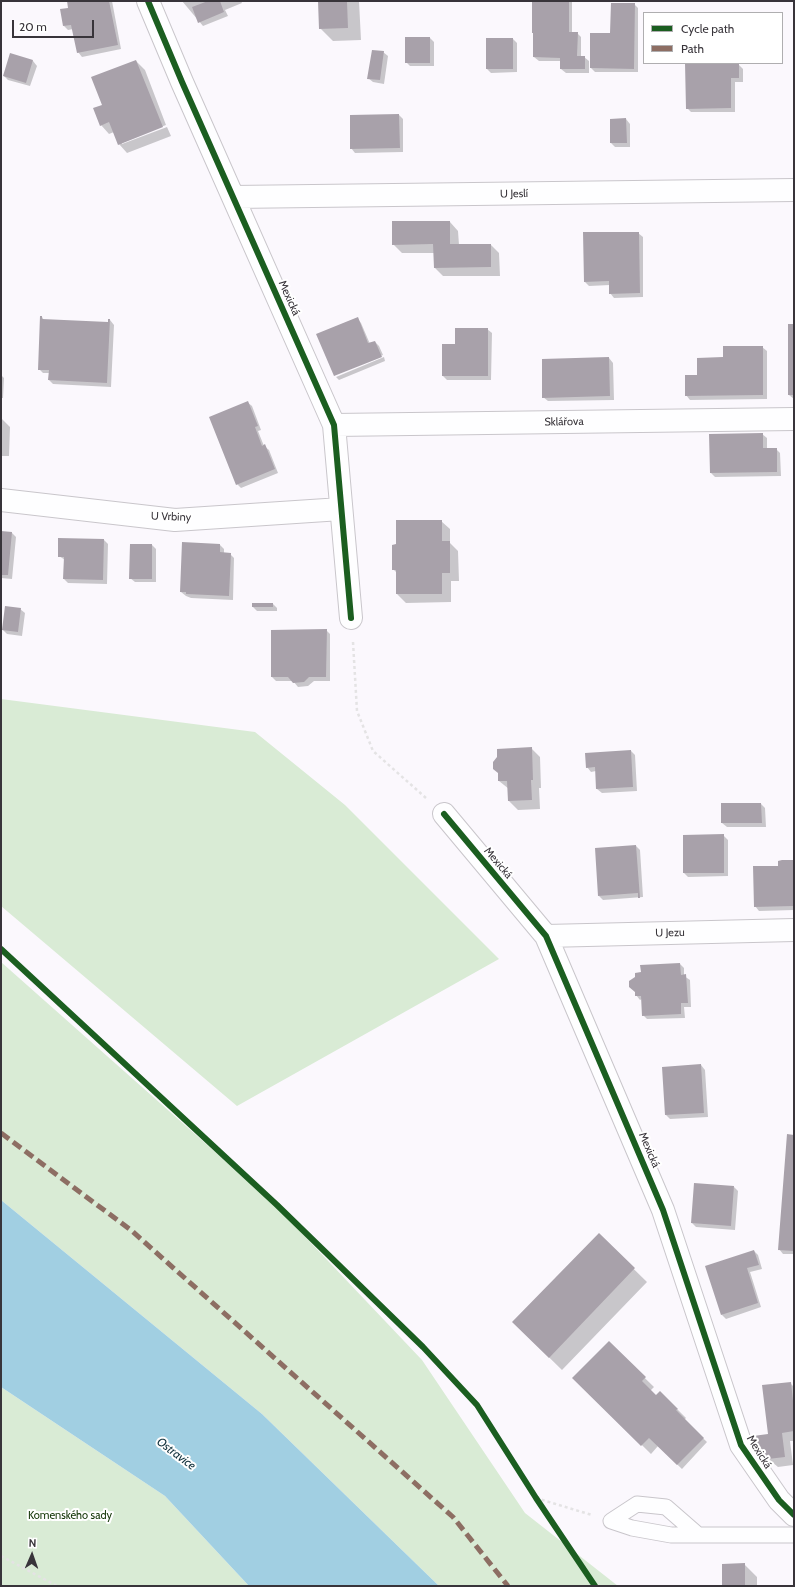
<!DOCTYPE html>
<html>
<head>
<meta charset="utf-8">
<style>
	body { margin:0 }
	#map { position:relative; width:795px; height:1587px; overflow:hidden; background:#fbf8fd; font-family:Cabin,sans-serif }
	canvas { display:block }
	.frame { position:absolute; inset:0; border:2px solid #38343a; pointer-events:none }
	.legend { position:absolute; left:643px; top:12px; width:140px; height:52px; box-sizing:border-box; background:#fff; border:1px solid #afaeb0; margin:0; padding:5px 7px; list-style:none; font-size:12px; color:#38343a }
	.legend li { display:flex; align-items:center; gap:8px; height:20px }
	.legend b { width:20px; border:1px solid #afaeb0 }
	.north { position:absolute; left:12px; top:1535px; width:40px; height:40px; -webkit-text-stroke:3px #fff; paint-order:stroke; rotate:2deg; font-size:11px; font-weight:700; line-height:16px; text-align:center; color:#38343a }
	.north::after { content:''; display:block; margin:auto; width:14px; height:18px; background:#38343a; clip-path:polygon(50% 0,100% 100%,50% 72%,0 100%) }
	.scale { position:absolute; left:12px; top:20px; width:82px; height:18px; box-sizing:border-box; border:2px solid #38343a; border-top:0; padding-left:5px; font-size:12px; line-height:14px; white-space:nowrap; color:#38343a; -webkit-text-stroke:3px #fff; paint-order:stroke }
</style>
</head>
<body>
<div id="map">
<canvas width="795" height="1587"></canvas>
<div class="frame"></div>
<ul class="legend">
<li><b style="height:5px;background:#1b5e20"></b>Cycle path</li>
<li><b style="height:5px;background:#8d6e63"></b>Path</li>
</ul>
<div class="north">N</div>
<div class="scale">20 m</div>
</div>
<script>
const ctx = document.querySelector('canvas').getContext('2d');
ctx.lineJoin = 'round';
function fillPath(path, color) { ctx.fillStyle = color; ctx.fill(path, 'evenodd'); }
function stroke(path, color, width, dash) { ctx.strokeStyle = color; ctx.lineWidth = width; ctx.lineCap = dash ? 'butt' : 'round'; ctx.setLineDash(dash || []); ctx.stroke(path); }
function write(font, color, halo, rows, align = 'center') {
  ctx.font = font + ' Cabin,sans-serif'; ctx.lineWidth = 4; ctx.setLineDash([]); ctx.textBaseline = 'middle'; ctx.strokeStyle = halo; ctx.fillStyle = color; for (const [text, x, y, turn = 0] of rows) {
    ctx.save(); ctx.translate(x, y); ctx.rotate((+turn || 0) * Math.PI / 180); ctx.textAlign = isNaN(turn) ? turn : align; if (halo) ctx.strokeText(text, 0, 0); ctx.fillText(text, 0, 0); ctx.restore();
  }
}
fillPath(new Path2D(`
	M1,699L255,732L345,805L499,959L237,1106L1,906Z
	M1,962L275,1205L422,1360L525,1513L618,1586H439L262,1414L1,1200Z
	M1,1387L165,1496L249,1586H1Z`), '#d9ebd5');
fillPath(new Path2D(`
	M1,1200L262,1414L439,1586H249L165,1496L1,1387Z`), '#a1cfe2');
fillPath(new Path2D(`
	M68,1H112L121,49L82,57L78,52L73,29L68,30L64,26L69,8Z
	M182,1H241L242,3L225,10L228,16L203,26Z
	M319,1H359L361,40L333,41L320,28Z
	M533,1H577H572V33H577L581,37V57H584L589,61V73H566L561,69V61H539L534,57Z
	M634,4L638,8V72H595L591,68L611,34Z
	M406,38H430L434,42V66H410L406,62Z
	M513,39L517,43V72L491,73L487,69Z
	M383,52L388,56L384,84L373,82L368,78Z
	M10,55L33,61L37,66L30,86L8,80L4,76Z
	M136,61L145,70L166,125L122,142V144L167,127L171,136L127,153L119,144L114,132L109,134L101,125L103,105Z
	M731,63L733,65H739L743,69V82H735V112H691L687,108L686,64Z
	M399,115L403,119V152L355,153L351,148Z
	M626,119L630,124V147H615L611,143Z
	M450,222L458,231L459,245H491L499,253L500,276H443L435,268L434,253H402L393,244Z
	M638,233L643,237V297L614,298L610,293V285L589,286L585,282Z
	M42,317L44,320L109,323L110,320L114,325L111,387L53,384L49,380L50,373H43L39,369Z
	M357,318L361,323L370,344L375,342L379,346L383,355L335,375V376L318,334Z
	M794,325V399L789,395Z
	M487,329L492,333L491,380H447L443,376L456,345Z
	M762,347L767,351V399L690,400L686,395L698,376L724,358Z
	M384,357L385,361L339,380L336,377Z
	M609,358L613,363L614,400L548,401L543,397Z
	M1,375L4,378L3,398H1Z
	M247,402L252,406L261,430L258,431L264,446L269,450L278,473L241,488L237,484Z
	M1,418L10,427L9,456H1Z
	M762,434L767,438V449H776L780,453L781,476L715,477L711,473Z
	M441,521L450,529V543L458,551L459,581H451V602L406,603L397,594V573L393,569Z
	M1,532L12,533L16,537L12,579L1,578Z
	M104,540L108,544L107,584L68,583L64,579L65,560L59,556Z
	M131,545H152L156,549V582H135L130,578Z
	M220,545L224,549V553L230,554L234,558L233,600L191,598L186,596L181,592Z
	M273,604L277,608V611H257L253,607Z
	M20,609L25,613L22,636L7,634L3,630Z
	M326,630L330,634V681H314L308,686L298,687L293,681H276L272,677Z
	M531,748L540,757L541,788H539L540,809L518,810L509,801V789L499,781V773Z
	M631,751L635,755L637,791L602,793L597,789L596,771L591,772L587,767Z
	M761,804L765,808L766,827H727L722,823Z
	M723,835L728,840V876L688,877L684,873Z
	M636,846L640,850L643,897L603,900L599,896Z
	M794,861V910L759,911L755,906L779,867Z
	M680,964L684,968V976L690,980L691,1007H684L685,1018L647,1019L643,1015L642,999L640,1000L636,995L642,973Z
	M701,1065L705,1070L708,1117L670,1119L666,1115L663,1068Z
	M794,1136V1254H783L779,1249Z
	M734,1187L738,1191L735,1230L696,1227L692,1223Z
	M599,1235L647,1282L562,1370L513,1322Z
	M754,1251L758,1255L762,1269L750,1272L761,1307L726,1319L722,1315Z
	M609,1343L654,1387L650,1391L656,1396L660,1392L686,1418L684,1420L707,1442L682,1469L658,1446L651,1454L574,1378Z
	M790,1383L794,1387V1441H790L793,1465L778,1467L755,1448L769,1435Z
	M744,1564L757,1577V1586H723Z`), '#0003');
fillPath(new Path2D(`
	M67,1H109L118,45L77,53L71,25L63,26L60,9L68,8Z
	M208,1H220L224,12L198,23L192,7Z
	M318,1H347L348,28L319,29Z
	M532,1H569V32H578L577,56H585V69H560V58L533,57V33H532Z
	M611,3H635L634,69L590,68V33H610Z
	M405,37H430V63H405Z
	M486,38H513V69H486Z
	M372,50L384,51L380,80L367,79Z
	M10,53L33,60L26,83L3,76Z
	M136,60L163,127L118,145L109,122L100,126L93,108L102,105L91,77Z
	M685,63L739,64V78H731V108L686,109Z
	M399,114L400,148L350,149V115Z
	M626,118L627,143H610V119Z
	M392,221H450V244H491V267L434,268L433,244L392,245Z
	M583,232H639L640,293L609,294V281L584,282Z
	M40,316H42V319L108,322V319H110L107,383L48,380L49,370H38Z
	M358,317L368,343L375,341L382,357L334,376L316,334Z
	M788,324H794V395H788Z
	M455,328H488V376H442V344H455Z
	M723,346H763V395L685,396V375H697V358L723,357Z
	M609,357L610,396L542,398V359Z
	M248,401L258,426L255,427L262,446L265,444L275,469L236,485L209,417Z
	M763,433V448H777V472L710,473L709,434Z
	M396,520H442V541H450V573H442V594H396V570H392V545L396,544Z
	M1,531L12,532L8,575H1Z
	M58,538L104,539L103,580L63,579L64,557H58Z
	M182,542L220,544V552L231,553L229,596L186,594V592H180Z
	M130,544H152V579H129Z
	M252,603H273V607H252Z
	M5,606L21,608L18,632L2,630Z
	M327,629L326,677H309L304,682L293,683L288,677H271V630Z
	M532,747L533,780H531L532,800L508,801L507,781H498V773L493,769V762L497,757V749Z
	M631,750L633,787L596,789L595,767L586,768L585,753Z
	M721,803H761L762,823H721Z
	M724,834V873H683V835Z
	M636,845L640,898H638V893L598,896L595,848Z
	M782,860H794V906L754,907L753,866H778V861Z
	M680,963L681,975L686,974L688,1003H681V1014L642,1016L641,996H635V992L629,987V981L635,977V973L641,972L640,965Z
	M701,1064L704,1113L665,1115L662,1067Z
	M787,1134L794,1135V1251L778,1250Z
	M694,1183L734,1186L731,1226L691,1223Z
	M599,1233L635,1268L549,1358L512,1322Z
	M754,1250L759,1265L747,1268L758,1303L721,1315L705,1266Z
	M609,1341L646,1377L642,1381L656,1395L660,1391L678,1409L676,1410L704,1438L677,1465L649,1438L641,1446L572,1378Z
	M791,1382L794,1410V1431L782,1433L785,1457L768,1459L754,1448L753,1436L768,1434L762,1385Z
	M745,1563V1586H722V1564Z`), '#a8a1aa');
const service = new Path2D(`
	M697,1534L666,1507L637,1504L611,1521L632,1528L671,1535H794`);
const minor = new Path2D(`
	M148,1L182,82L334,425L351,618
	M233,197L794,190
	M334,425L794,419
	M1,500L175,520L341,509
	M444,814L546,936L663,1210L741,1445L779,1500L794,1515
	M546,936L794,930`);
stroke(service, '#c9c6cb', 17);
stroke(minor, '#c9c6cb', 24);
stroke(new Path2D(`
	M353,642L357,711L373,751L426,798
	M536,1498L592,1515
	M1,1556L57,1586`), '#e4e3e4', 2.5, [3, 3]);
stroke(service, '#fefeff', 15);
stroke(minor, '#fefeff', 22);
stroke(new Path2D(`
	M1,1133L132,1231L453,1517L508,1586`), '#8d6e63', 5, [10, 5]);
stroke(new Path2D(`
	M148,1L182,82L334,425L351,618
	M444,814L546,936L663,1210L741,1445L779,1500L794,1515
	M1,949L277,1205L423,1347L477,1405L536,1498L595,1586`), '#1b5e20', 6);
write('11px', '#38343a', '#fff', [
	["U Jeslí",514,194,-1],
	["Mexická",289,298,66],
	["Sklářova",564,422,-1],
	["U Vrbiny",171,517,2],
	["Mexická",498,863,50],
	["U Jezu",670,933,-1],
	["Mexická",649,1150,67],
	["Mexická",759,1452,58]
]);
write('11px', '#103303', '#fff', [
	["Komenského sady",70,1516]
]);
write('italic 12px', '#11313c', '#fff', [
	["Ostravice",176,1454,37]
]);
</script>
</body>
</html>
